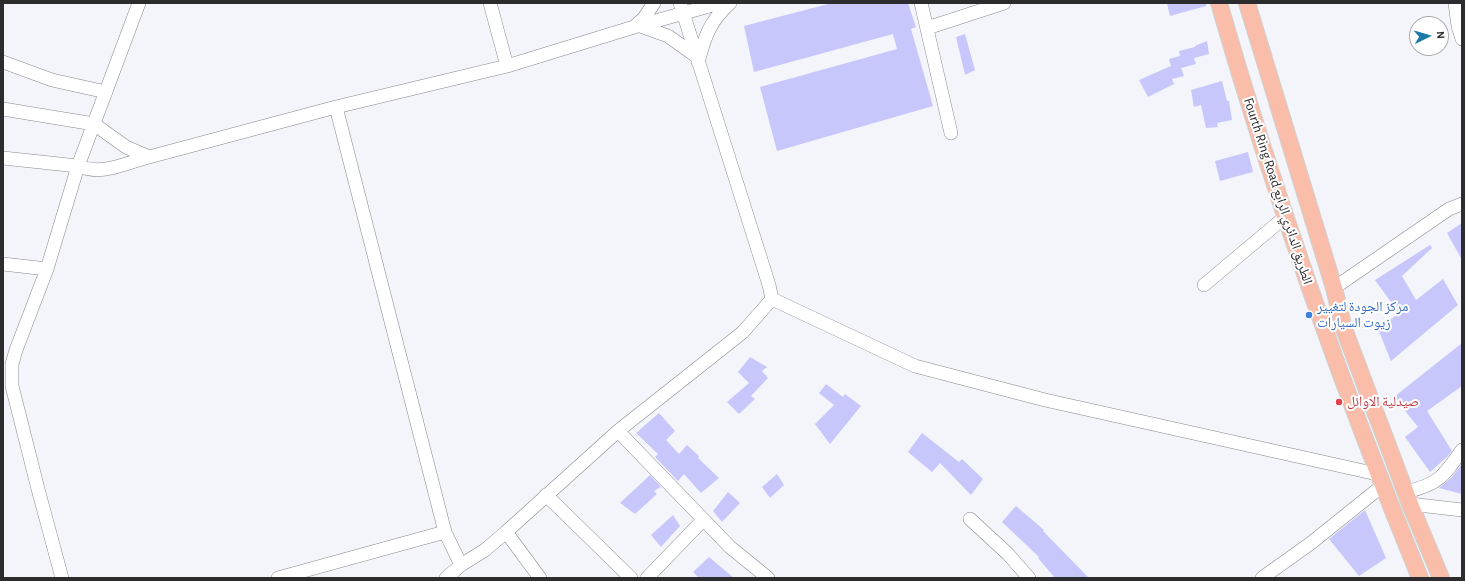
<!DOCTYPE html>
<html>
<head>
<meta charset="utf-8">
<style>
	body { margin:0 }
	#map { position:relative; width:1465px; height:581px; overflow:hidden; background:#f4f4fb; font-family:"Alegreya Sans",sans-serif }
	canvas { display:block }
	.frame { position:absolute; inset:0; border:4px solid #2c2c2f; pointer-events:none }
	.north { position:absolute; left:1409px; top:16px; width:40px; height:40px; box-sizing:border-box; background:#fff; border:1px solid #ababac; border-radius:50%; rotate:85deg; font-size:11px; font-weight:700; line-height:16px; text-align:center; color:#2c2c2f }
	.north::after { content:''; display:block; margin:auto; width:14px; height:18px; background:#1c7ca9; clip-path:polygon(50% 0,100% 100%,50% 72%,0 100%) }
</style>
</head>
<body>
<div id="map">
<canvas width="1465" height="581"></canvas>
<div class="frame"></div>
<div class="north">N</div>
</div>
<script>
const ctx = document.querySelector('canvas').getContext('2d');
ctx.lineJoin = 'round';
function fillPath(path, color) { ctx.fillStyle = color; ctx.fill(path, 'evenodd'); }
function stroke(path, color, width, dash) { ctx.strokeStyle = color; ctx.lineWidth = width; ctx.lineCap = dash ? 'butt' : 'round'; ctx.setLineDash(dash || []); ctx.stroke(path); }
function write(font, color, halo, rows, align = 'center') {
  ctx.font = font + ' "Alegreya Sans","Noto Naskh Arabic",sans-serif'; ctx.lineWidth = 4; ctx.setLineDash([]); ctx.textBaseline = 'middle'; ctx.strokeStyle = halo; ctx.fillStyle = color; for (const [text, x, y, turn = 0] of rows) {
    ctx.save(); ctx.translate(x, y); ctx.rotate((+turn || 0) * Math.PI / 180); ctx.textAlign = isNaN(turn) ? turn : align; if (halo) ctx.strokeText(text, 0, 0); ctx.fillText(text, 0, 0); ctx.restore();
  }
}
fillPath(new Path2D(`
	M832,3H908L916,27L911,29L933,106L777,151L760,87L897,49L893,34L754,72L744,26Z
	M1167,3H1206V6L1170,16Z
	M965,34L975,70L965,75L956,37Z
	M1207,41L1209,54L1194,58L1196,64L1181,68L1184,76L1172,79L1174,84L1148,97L1139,80L1171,66L1169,59L1180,56L1179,51L1195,47V46Z
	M1222,81L1227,101H1229L1232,120L1217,123L1218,127L1206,128L1201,105L1194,107L1191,90Z
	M1248,152L1253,172L1220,181L1215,161Z
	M1462,223V260L1447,233Z
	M1430,245L1432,248L1402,276L1416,300L1443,279L1458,305L1391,361L1378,329L1399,313L1375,280Z
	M1462,343V386L1427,411L1452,451L1447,457L1430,472L1405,437L1418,427L1394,397Z
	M750,357L767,367L762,371L768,378L751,396L755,399L739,414L727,402L749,383L738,372Z
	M826,384L843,397L845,394L861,406L830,444L815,424L834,405L819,393Z
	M659,413L675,431L666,440L679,454L687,445L699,456L698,458L719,478L701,493L684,474L678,481L655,457L658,454L636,433Z
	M922,433L959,462L962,459L983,479L971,495L940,463L932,472L908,452Z
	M1462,464V494L1439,488L1451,478Z
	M777,474L784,485L770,498L762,487Z
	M650,475L661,487L654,491L657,494L635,514L620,503Z
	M728,492L740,503L722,522L713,511Z
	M1016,506L1044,530L1043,531L1089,578H1055L1038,558L1039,557L1002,522Z
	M1365,510L1386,558L1359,576L1329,539Z
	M673,515L680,526L661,547L651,535Z
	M709,557L734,578H699L693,572Z`), '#c7c7fc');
const minor = new Path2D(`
	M490,3L507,66
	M680,3L769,285L772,299
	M921,3L951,133
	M1455,3L1458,26L1462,39
	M635,26L644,18L654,3
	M640,26L668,36L696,56
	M927,28L1004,3
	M3,62L52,80L106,92
	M698,62C705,36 710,21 730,3
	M336,107L445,532L461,565L485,550L506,532L618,431L743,332L772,299
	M3,109L94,124L126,147L149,157
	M3,158L78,166C103,176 125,163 149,157L336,107L507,66L634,27L720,3
	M3,264L47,269
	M1204,285L1285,217
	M1334,288L1449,209L1462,204
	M772,299L915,366L1045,400L1377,474
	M618,431L730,547L768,578
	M1406,492C1439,484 1443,477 1462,450
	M546,495L631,578
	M1410,504L1462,510
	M970,519L1008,554L1029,578
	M506,532L540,578
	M62,578L38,489L12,386V364L16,350L47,269L78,166L139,3
	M278,578L445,532
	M446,578L461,565
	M647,578L703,520
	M1262,578L1311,543L1382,486`);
const major = new Path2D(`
	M1219,3C1275,198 1343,390 1420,578
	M1247,3L1334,288L1344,329L1410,504L1441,578`);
stroke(minor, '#88888e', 14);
stroke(major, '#d1d1d1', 18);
stroke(minor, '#fff', 13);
stroke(major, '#f9bda9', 16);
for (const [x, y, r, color] of [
	[1309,315,4,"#3f7fe0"],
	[1339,402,4,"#e0444e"]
]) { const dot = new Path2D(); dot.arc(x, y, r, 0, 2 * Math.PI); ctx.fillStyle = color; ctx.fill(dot); stroke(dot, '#fff', 1.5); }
write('14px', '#2c2c2f', '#fff', [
	["Fourth Ring Road الطريق الدائري الرابع",1278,191,72]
]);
write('14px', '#366cbe', '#fff', [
	["مركز الجودة لتغيير",1317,307],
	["زيوت السيارات",1317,323]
], 'left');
write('14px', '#be3a42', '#fff', [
	["صيدلية الاوائل",1347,402]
], 'left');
</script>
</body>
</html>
